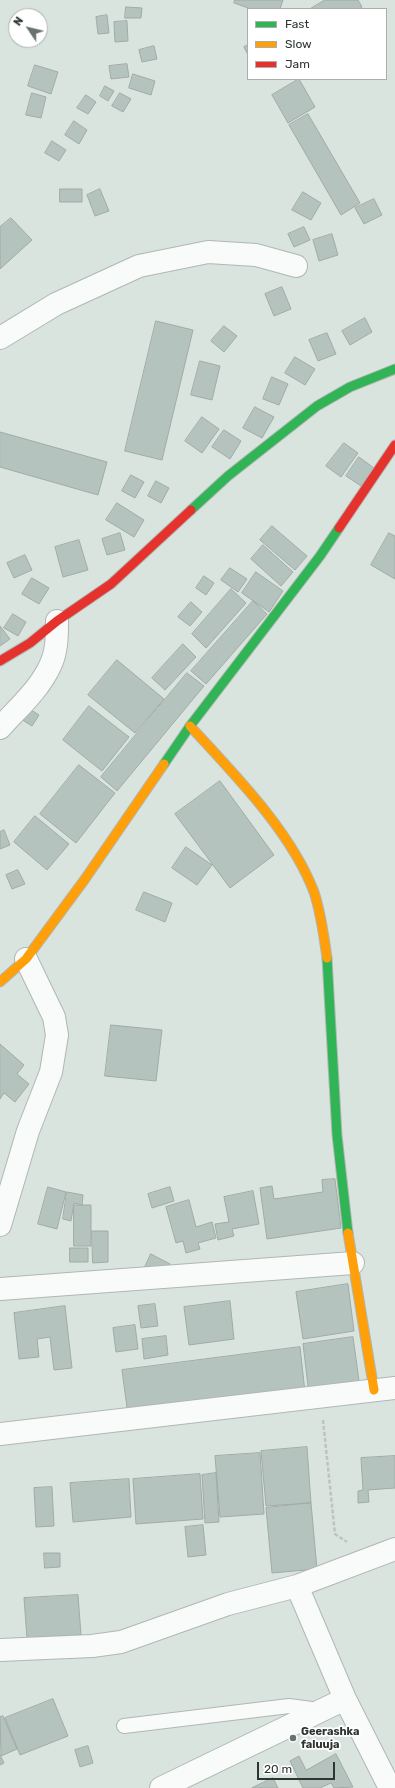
<!DOCTYPE html>
<html>
<head>
<meta charset="utf-8">
<style>
	body { margin:0 }
	#map { position:relative; width:395px; height:1788px; overflow:hidden; background:#d9e4df; font-family:Rubik,sans-serif }
	canvas { display:block }
	.legend { position:absolute; left:247px; top:8px; width:140px; height:72px; box-sizing:border-box; background:#fff; border:1px solid #abaead; margin:0; padding:5px 7px; list-style:none; font-size:12px; color:#2d3431 }
	.legend li { display:flex; align-items:center; gap:8px; height:20px }
	.legend b { width:20px; border:1px solid #abaead }
	.north { position:absolute; left:8px; top:8px; width:40px; height:40px; box-sizing:border-box; background:#fff; border:1px solid #abaead; border-radius:50%; rotate:305deg; font-size:11px; font-weight:700; line-height:16px; text-align:center; color:#2d3431 }
	.north::after { content:''; display:block; margin:auto; width:14px; height:18px; background:#69726e; clip-path:polygon(50% 0,100% 100%,50% 72%,0 100%) }
	.scale { position:absolute; left:257px; top:1762px; width:78px; height:18px; box-sizing:border-box; border:2px solid #2d3431; border-top:0; padding-left:5px; font-size:12px; line-height:14px; white-space:nowrap; color:#2d3431; -webkit-text-stroke:3px #fff; paint-order:stroke }
</style>
</head>
<body>
<div id="map">
<canvas width="395" height="1788"></canvas>
<ul class="legend">
<li><b style="height:5px;background:#30b455"></b>Fast</li>
<li><b style="height:5px;background:#ff9f0a"></b>Slow</li>
<li><b style="height:5px;background:#e5322d"></b>Jam</li>
</ul>
<div class="north">N</div>
<div class="scale">20 m</div>
</div>
<script>
const ctx = document.querySelector('canvas').getContext('2d');
ctx.lineJoin = 'round';
function fillPath(path, color) { ctx.fillStyle = color; ctx.fill(path, 'evenodd'); }
function stroke(path, color, width, dash) { ctx.strokeStyle = color; ctx.lineWidth = width; ctx.lineCap = dash ? 'butt' : 'round'; ctx.setLineDash(dash || []); ctx.stroke(path); }
function write(font, color, halo, rows, align = 'center') {
  ctx.font = font + ' Rubik,sans-serif'; ctx.lineWidth = 3.5; ctx.setLineDash([]); ctx.textBaseline = 'middle'; ctx.strokeStyle = halo; ctx.fillStyle = color; for (const [text, x, y, turn = 0] of rows) {
    ctx.save(); ctx.translate(x, y); ctx.rotate((+turn || 0) * Math.PI / 180); ctx.textAlign = isNaN(turn) ? turn : align; if (halo) ctx.strokeText(text, 0, 0); ctx.fillText(text, 0, 0); ctx.restore();
  }
}
const building = new Path2D(`
	M235,0H283L280,9H251L234,3Z
	M325,0H358L362,7L359,9H310Z
	M126,7L142,8L141,18H125Z
	M107,15L109,33L98,34L96,17Z
	M127,21L128,41L115,42L114,22Z
	M248,45V55L244,47Z
	M154,46L157,59L142,62L139,50Z
	M127,64L129,77L111,79L109,66Z
	M35,65L58,72L51,94L28,86Z
	M133,74L155,81L151,95L129,88Z
	M299,79L315,107L288,123L272,95Z
	M105,86L114,91L108,101L100,96Z
	M32,93L46,97L41,118L26,115Z
	M120,93L131,99L123,112L112,106Z
	M86,95L96,102L88,114L77,108Z
	M308,114L360,203L341,215L289,125Z
	M74,121L87,130L79,144L65,135Z
	M52,141L66,150L59,161L45,153Z
	M60,189H82V202H60Z
	M100,189L109,211L95,216L87,195Z
	M303,192L321,203L311,220L292,210Z
	M374,199L382,215L364,224L355,208Z
	M11,218L32,240L0,269V227Z
	M304,227L310,240L294,247L288,234Z
	M332,234L338,255L319,261L313,240Z
	M282,287L291,309L274,316L265,294Z
	M365,318L372,332L350,345L342,331Z
	M156,321L193,330L162,460L125,451Z
	M224,326L237,336L224,352L211,341Z
	M327,333L336,354L318,361L309,340Z
	M295,357L315,369L305,385L285,373Z
	M200,361L220,366L212,400L191,395Z
	M272,377L288,384L279,405L263,399Z
	M255,407L274,417L262,438L243,428Z
	M202,417L219,429L202,453L185,441Z
	M224,430L241,441L230,459L212,447Z
	M0,432L107,462L98,495L0,467Z
	M344,443L358,453L341,477L326,466Z
	M359,457L374,468L361,486L346,476Z
	M131,475L144,482L135,498L122,491Z
	M156,481L169,488L161,503L148,496Z
	M117,503L144,520L134,537L106,520Z
	M272,526L307,556L295,570L260,540Z
	M120,533L125,550L107,555L102,539Z
	M389,533L395,536V579L371,565Z
	M79,540L88,570L63,577L55,547Z
	M263,545L293,572L281,586L251,559Z
	M25,555L32,570L14,578L7,563Z
	M230,568L247,579L238,592L221,580Z
	M256,572L283,591L269,612L242,593Z
	M204,576L214,583L206,595L196,588Z
	M32,578L49,588L39,604L22,594Z
	M231,589L246,603L206,648L192,634Z
	M253,601L267,614L206,684L191,671Z
	M191,602L202,612L190,626L178,617Z
	M13,614L26,622L18,636L4,628Z
	M0,626L10,639L0,646Z
	M183,644L196,657L165,690L152,678Z
	M117,660L164,699L135,733L88,695Z
	M187,673L204,686L117,791L101,777Z
	M89,706L129,737L102,771L63,740Z
	M28,708L39,715L32,726L21,719Z
	M79,765L115,793L76,843L40,814Z
	M220,781L274,855L230,888L175,814Z
	M35,816L69,844L47,870L14,842Z
	M4,830L10,845L0,849V832Z
	M186,847L212,865L197,885L172,868Z
	M18,870L25,884L12,889L6,875Z
	M144,892L172,903L165,922L136,910Z
	M111,1025L162,1030L156,1081L105,1076Z
	M0,1044L24,1065L17,1074L29,1084L15,1102L4,1093L0,1099Z
	M335,1179L341,1228L267,1239L260,1188L272,1186L274,1199L323,1192L322,1180Z
	M48,1187L66,1192L57,1229L38,1224Z
	M170,1187L174,1201L152,1208L148,1194Z
	M253,1191L259,1224L232,1229L234,1236L218,1240L215,1224L229,1222L224,1197Z
	M67,1192L83,1195L82,1205L74,1203L71,1221L63,1219Z
	M189,1200L196,1227L212,1222L216,1238L198,1243L200,1249L186,1253L183,1241L176,1243L166,1207Z
	M74,1205H91V1246H74Z
	M92,1231H108V1262L93,1263Z
	M70,1248H88V1262H70Z
	M151,1254L170,1264L164,1276L145,1267Z
	M348,1284L354,1331L303,1339L296,1292Z
	M230,1301L234,1339L189,1345L184,1307Z
	M155,1304L158,1326L141,1328L138,1306Z
	M65,1306L72,1368L54,1370L50,1337L37,1339L39,1357L19,1359L14,1313Z
	M135,1325L138,1349L116,1352L113,1328Z
	M166,1336L168,1355L144,1359L142,1339Z
	M353,1337L360,1388L309,1394L303,1344Z
	M300,1347L305,1392L128,1415L122,1370Z
	M307,1447L311,1503L266,1506L261,1451Z
	M260,1453L264,1514L220,1517L215,1456Z
	M395,1456V1488L368,1490L369,1502L358,1503V1491L363,1490L361,1458Z
	M216,1473L219,1522L205,1523L202,1475Z
	M200,1474L203,1519L136,1524L133,1479Z
	M129,1479L131,1517L73,1522L70,1483Z
	M52,1487L54,1526L36,1527L34,1488Z
	M311,1503L317,1569L272,1573L266,1508Z
	M203,1525L206,1555L188,1557L185,1527Z
	M44,1553H60V1567L45,1568Z
	M78,1595L81,1635L27,1638L24,1598Z
	M53,1699L68,1736L20,1755L5,1718Z
	M3,1716L17,1749L1,1756L0,1717Z
	M88,1746L93,1763L80,1767L75,1750Z
	M336,1754L353,1787L334,1788L331,1783L320,1788H303L290,1761L299,1756L306,1770Z
	M0,1755L4,1763L0,1765Z
	M273,1778L278,1788H252Z`);
fillPath(building, '#b4c3bd');
stroke(building, '#a2aaa6', 1);
const lane = new Path2D(`
	M124,1726L289,1706L319,1710`);
const street = new Path2D(`
	M0,338L56,304L139,266L208,252L256,255L296,266
	M0,728C17,709 39,690 50,666C57,652 57,636 57,621
	M0,1225L28,1131L51,1072L57,1035L54,1017L26,959
	M0,1289L353,1263
	M0,1434L395,1388
	M297,1586L345,1699L390,1788
	M0,1650L92,1646L121,1642L228,1604L297,1586L395,1549
	M161,1788L345,1699`);
const fast = new Path2D(`
	M191,510L228,476L317,406L350,387L395,369
	M164,764L190,726L320,556L339,528
	M327,958L337,1135L348,1233`);
const slow = new Path2D(`
	M190,726C233,773 291,831 314,892C321,913 324,936 327,958
	M0,982L26,959L85,879L164,764
	M348,1233L374,1390`);
const jam = new Path2D(`
	M339,528L395,445
	M0,661L30,643L57,621L111,584L191,510`);
stroke(lane, '#b0b7b4', 16);
stroke(street, '#b0b7b4', 24);
stroke(fast, '#b0b7b4', 11);
stroke(slow, '#b0b7b4', 11);
stroke(jam, '#b0b7b4', 11);
stroke(new Path2D(`
	M323,1420L335,1534L347,1542`), '#bec3c1', 2.5, [4, 2]);
stroke(lane, '#f9fbfa', 14);
stroke(street, '#f9fbfa', 22);
stroke(fast, '#30b455', 9);
stroke(slow, '#ff9f0a', 9);
stroke(jam, '#e5322d', 9);
for (const [x, y, r, color] of [
	[293,1738,4,"#69726e"]
]) { const dot = new Path2D(); dot.arc(x, y, r, 0, 2 * Math.PI); ctx.fillStyle = color; ctx.fill(dot); stroke(dot, '#fff', 1.5); }
write('bold 11px', '#2d3431', '#fff', [
	["Geerashka",301,1732],
	["faluuja",301,1745]
], 'left');
</script>
</body>
</html>
